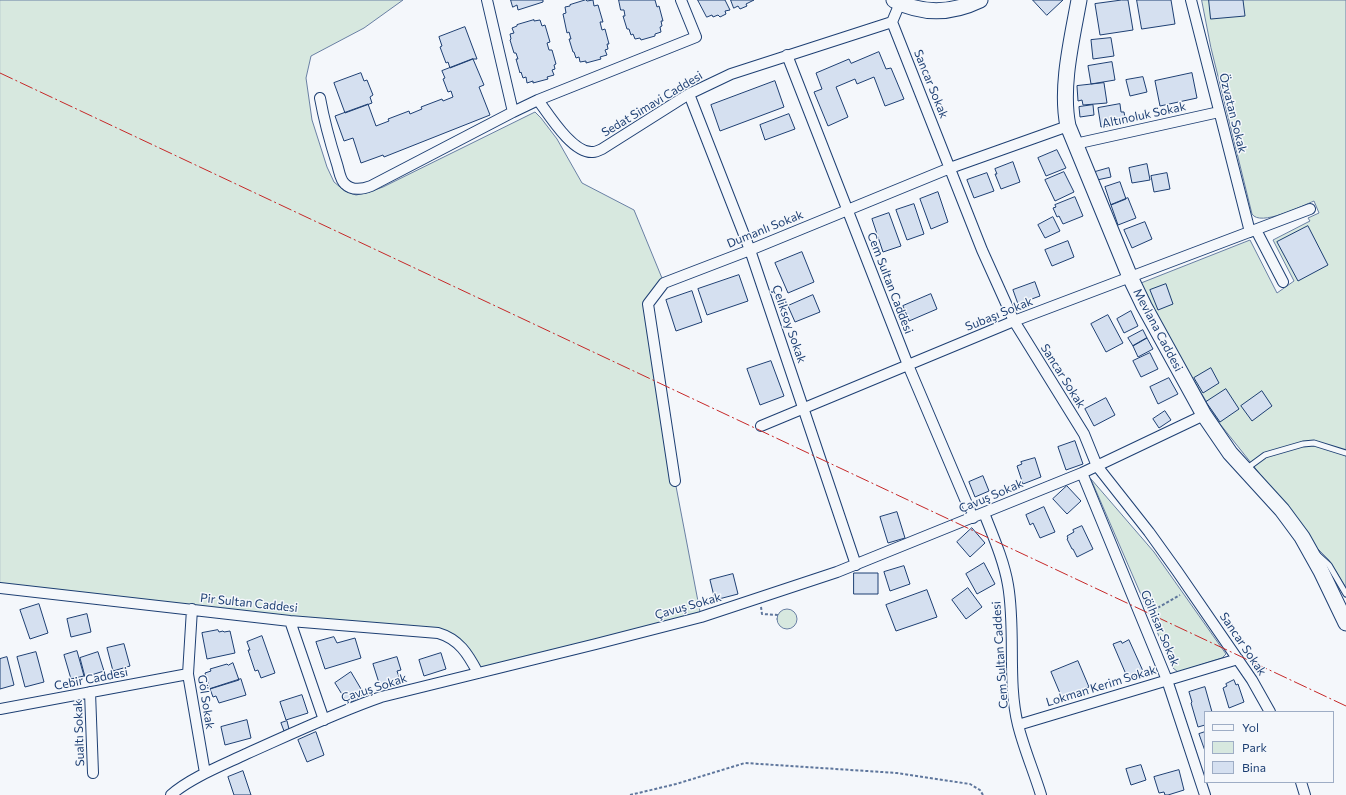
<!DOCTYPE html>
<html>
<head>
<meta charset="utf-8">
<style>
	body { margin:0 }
	#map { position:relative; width:1346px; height:795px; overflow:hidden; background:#f4f7fb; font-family:Commissioner,sans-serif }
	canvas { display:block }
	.legend { position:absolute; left:1204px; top:711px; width:130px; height:72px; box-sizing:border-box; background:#f4f7fb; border:1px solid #9eadc5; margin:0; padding:5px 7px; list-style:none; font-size:12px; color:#1d3f73 }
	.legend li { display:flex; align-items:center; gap:8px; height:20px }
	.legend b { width:20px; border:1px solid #9eadc5 }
</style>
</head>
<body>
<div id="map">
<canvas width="1346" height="795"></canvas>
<ul class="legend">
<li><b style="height:5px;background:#f4f7fb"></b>Yol</li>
<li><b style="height:11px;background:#d7e8df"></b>Park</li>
<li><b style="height:11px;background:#d5e0f0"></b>Bina</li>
</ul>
</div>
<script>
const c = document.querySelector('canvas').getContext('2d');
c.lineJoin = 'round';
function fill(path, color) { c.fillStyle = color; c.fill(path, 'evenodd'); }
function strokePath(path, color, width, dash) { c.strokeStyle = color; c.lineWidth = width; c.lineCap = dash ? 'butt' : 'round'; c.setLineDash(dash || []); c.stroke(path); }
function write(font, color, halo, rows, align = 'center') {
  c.font = font + ' Commissioner,sans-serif'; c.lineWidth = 3; c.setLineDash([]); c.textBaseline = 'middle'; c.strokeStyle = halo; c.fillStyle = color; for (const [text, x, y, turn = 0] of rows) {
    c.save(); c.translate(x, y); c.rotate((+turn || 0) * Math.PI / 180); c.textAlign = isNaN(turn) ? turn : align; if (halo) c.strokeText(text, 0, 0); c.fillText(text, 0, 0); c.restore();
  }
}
const green = new Path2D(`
	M0 0H403L364 28 311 56 306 78 312 120 327 167 334 182 345 191 356 195 366 193 383 187 535 112 541 118 557 139 582 183 634 210 664 283 648 304 675 481 701 617 478 673 454 639 0 588Z
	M1202 0H1346V588L1329 560 1313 544 1303 528 1220 424 1174 348 1141 283 1250 240 1277 293 1294 281 1273 240 1310 221 1308 218 1319 213 1314 201C1302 206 1260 227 1252 214L1211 48Z
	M1091 479 1154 552 1226 654 1222 658 1178 672 1173 668Z
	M777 619a10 10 0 1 1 20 0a10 10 0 1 1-20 0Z`);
fill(green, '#d7e8df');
strokePath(green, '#687fa3', 1);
const building = new Path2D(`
	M511 0H543V2L518 10 517 5 513 7Z
	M586 0 587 1 593 0 594 6 598 5 603 22H600L602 30 605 29 609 44H607L608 49 605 50 607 55 600 57 601 59 586 63V61L580 62 579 57 576 58 574 52H573L569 39H571L569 32 567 33 563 14 566 13 565 7 570 6V5Z
	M619 0H655L657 7 659 6 663 21H661L662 26 660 27 661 32 655 34V36L641 40 640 38 635 39 633 34 631 35 629 29H627L623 16H625L624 10H621Z
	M698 0H725L730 10 725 11 726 14 720 17 718 15 713 17 712 15 707 17Z
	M731 0H754L746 4 747 6 740 9 738 6 734 8Z
	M1033 0H1063L1047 15Z
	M1122 0H1128L1133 30 1100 35 1095 4Z
	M1137 0H1171L1175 24 1142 29Z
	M1209 0H1243L1245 16 1211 19Z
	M534 20V21L540 20 542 26 545 25 550 42 547 43 549 50H552L556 64 554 65 555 69 552 70 554 75 547 77 548 79 533 83V81L527 83 526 77 523 78 521 72 520 73 516 59H518L516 53H514L510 40 511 39 510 34 514 33 512 28 517 26V25Z
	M465 27 477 59H473L450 68 448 62 446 63 440 47 442 46 439 37Z
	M1111 38 1114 56 1093 59 1091 40Z
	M879 52 886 69 891 68 904 99 885 106 874 77 857 84 855 79 836 87 848 117 828 126 814 92 822 89 816 73 849 59 851 63Z
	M473 59 484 85 479 87 490 115 384 157 383 155 361 163 353 138 344 141 335 116 368 104 376 126 389 121 388 119 409 111 410 114 422 109 421 107 442 99 443 101 453 97 451 91 448 92 443 79 445 78 442 71Z
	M1112 62 1115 80 1091 84 1088 66Z
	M361 73 364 81 367 80 373 95 370 97 372 103 345 113 334 83Z
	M1192 73 1197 98 1160 106 1155 81Z
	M1143 77 1147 92 1130 96 1126 80Z
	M775 81 784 107 720 131 711 105Z
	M1104 83 1107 103 1083 105 1082 100 1078 101 1077 86Z
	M1120 104 1121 112H1124L1126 123 1101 127 1098 108Z
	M1093 105 1094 115 1080 117 1079 107Z
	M789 114 795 129 765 140 760 125Z
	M1057 150 1066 168 1046 176 1038 158Z
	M1013 162 1020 182 1001 189 995 174H997L995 169Z
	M1147 164 1150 180 1132 183 1129 168Z
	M1109 168 1111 177 1097 180 1095 172Z
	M1064 172 1074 192 1055 201 1045 180Z
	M987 173 994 191 974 198 967 180Z
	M1167 173 1170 189 1154 192 1151 176Z
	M1120 182 1126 199 1111 205 1105 187Z
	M938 192 948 222 931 229 920 199Z
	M1075 197 1083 216 1063 224 1059 216 1057 217 1053 208 1056 207 1055 205Z
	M1128 198 1136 218 1118 225 1111 205Z
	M914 204 924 234 907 240 896 210Z
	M889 213 901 246 883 252 872 219Z
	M1053 217 1060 231 1045 238 1038 225Z
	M1145 222 1152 239 1132 248 1124 230Z
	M1308 226 1328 265 1298 281 1277 242Z
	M1068 241 1074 257 1052 266 1045 250Z
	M802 252 814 282 788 293 775 263Z
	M739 275 748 301 707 315 698 289Z
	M1035 282 1040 296 1018 304 1013 290Z
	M1166 284 1173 304 1158 310 1150 290Z
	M692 291 702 322 676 331 666 300Z
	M931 294 937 309 909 321 903 306Z
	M813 295 820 312 795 322 788 306Z
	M1131 311 1138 326 1124 333 1117 319Z
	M1108 315 1123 343 1106 352 1091 324Z
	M1143 330 1147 338 1133 346 1128 338Z
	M1147 338 1153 349 1138 357 1133 346Z
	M1150 353 1158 369 1141 377 1133 361Z
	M771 361 784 396 760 405 747 369Z
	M1211 368 1219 383 1203 393 1194 378Z
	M1169 378 1178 394 1158 404 1150 387Z
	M1226 389 1239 409 1220 422 1206 402Z
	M1262 391 1272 406 1252 421 1241 406Z
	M1106 398 1115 415 1094 426 1085 409Z
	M1165 411 1171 420 1159 428 1153 419Z
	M1075 441 1083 464 1066 470 1058 447Z
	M1035 458 1041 477 1023 484 1017 466 1022 464 1021 462Z
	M983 476 989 491 975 497 969 482Z
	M1067 486 1081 501 1067 514 1053 499Z
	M1044 507 1055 532 1040 538 1033 523 1030 525 1026 515Z
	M897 512 905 538 888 543 880 517Z
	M1082 526 1093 549 1077 557 1073 549H1072L1067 539 1068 538 1067 536 1074 532 1073 530Z
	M972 528 985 543 970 557 957 542Z
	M984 563 995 584 977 594 966 574Z
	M904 566 910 584 890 591 884 572Z
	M854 573H878V594H854Z
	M733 574 738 594 715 600 710 580Z
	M968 588 982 607 966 619 952 600Z
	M927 590 937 617 896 631 886 605Z
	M39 604 48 633 30 639 20 610Z
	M87 614 91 632 71 637 67 619Z
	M218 630 219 632 223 631 224 632 230 631 235 653 207 659 202 633Z
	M262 636 275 673 261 678 258 670 255 671 248 650H250L247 642Z
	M334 637 337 643 355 638 361 658 325 669 316 642Z
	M1129 640 1143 671 1136 674V676L1128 679 1113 644 1121 641 1122 643Z
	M124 644 130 666 113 671 107 648Z
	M77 651 84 676 71 679 64 655Z
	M36 652 44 682 25 687 17 657Z
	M98 652 104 671 85 677 80 658Z
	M441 653 446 669 424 676 419 660Z
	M7 657 14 685 0 689V659Z
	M397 657 401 670 397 671 400 680 380 686 373 664Z
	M1078 661 1089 687 1062 698 1051 672Z
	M233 663 239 680 210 689 205 673 211 671 210 669 227 664 228 665Z
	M351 672 364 694 348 704 335 683Z
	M241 679 246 695 219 703 216 696 213 697 210 689Z
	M1234 680 1236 685 1238 684 1244 702 1229 708 1223 688 1227 686 1226 684Z
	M1205 687 1212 712H1205V725L1198 727 1191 703 1192 702 1189 692Z
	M302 695 308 713 286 720 280 702Z
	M247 720 251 738 225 745 221 727Z
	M287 721 289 729 284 731 281 723Z
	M316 732 324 755 307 762 298 740Z
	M1205 732V751L1199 734Z
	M1141 765 1146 780 1131 785 1126 769Z
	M1179 770 1184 790 1168 795H1165L1164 792 1159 793 1154 777Z
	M243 771 251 795H234L228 777Z`);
fill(building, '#d5e0f0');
strokePath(building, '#1d3f73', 1);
const lane = new Path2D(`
	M1246 469 1265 455 1303 444 1314 443 1346 453
	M1318 555 1329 565 1346 594`);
const street = new Path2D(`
	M487 0 513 112 538 100 696 37 681 0
	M1191 0 1250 232
	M892 22 982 250 1014 321 1084 434 1097 466 1149 532 1177 571 1252 680 1270 712
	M787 55 908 365 973 518
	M689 94 750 250 856 565
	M320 98C324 120 330 142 337 164 339 170 340 180 345 184 352 191 363 189 371 186L513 112
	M538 100C549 115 573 154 593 152 596 152 600 150 602 149L689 94 731 74 892 22 900 3
	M1075 144 1219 112
	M1256 230 1283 282
	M761 426 1014 321 1310 209
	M1082 473 1167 680 1205 795
	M675 481 648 304 664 283 750 250 950 168 1068 126
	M984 513C993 536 1004 561 1008 585 1016 631 1007 681 1018 725 1024 749 1034 772 1041 795
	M0 588 290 621 438 633C459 639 468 654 478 673
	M192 609 188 674 205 773
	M290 621 324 720
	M90 692 93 773
	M0 709 188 674
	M1018 725 1238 659
	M1301 782 1305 795
	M171 795C190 778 223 765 246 754 291 734 335 713 381 697L596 644 701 617 837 572 1082 473 1204 415`);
const secondary = new Path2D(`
	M894 0C923 15 951 14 980 0
	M1079 0C1072 39 1060 87 1068 126L1130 277 1144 306 1204 415 1230 453 1282 510 1302 537 1321 571 1346 623`);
strokePath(lane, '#1d3f73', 7);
strokePath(street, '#1d3f73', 12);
strokePath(secondary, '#1d3f73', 17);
strokePath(new Path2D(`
	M761 607 762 614 778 615
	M1149 613 1180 595
	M630 795 676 784 745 763 897 773 970 784 980 790 983 795`), '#5e769c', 2, [3, 2]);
strokePath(lane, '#f4f7fb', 5);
strokePath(street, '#f4f7fb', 10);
strokePath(secondary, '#f4f7fb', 15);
strokePath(new Path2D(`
	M0 73 1346 706`), '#c62828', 1, [14, 3, 2, 3]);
write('12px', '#1d3f73', '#f4f7fb', [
	["Sancar Sokak",931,84,68],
	["Sedat Simavi Caddesi",652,104,-31],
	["Özvatan Sokak",1233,113,76],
	["Altınoluk Sokak",1144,115,-12],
	["Dumanlı Sokak",765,229,-22],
	["Cem Sultan Caddesi",890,283,69],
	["Subaşı Sokak",999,314,-22],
	["Çeliksoy Sokak",789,324,71],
	["Mevlana Caddesi",1158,330,62],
	["Sancar Sokak",1063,376,58],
	["Çavuş Sokak",991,496,-23],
	["Pir Sultan Caddesi",249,603,6],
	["Çavuş Sokak",688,606,-16],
	["Gölhisar Sokak",1160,628,67],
	["Sancar Sokak",1243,644,56],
	["Cem Sultan Caddesi",1000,655,-94],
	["Cebir Caddesi",91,679,-11],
	["Lokman Kerim Sokak",1101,686,-17],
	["Çavuş Sokak",374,688,-18],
	["Göl Sokak",206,702,81],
	["Sualtı Sokak",79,733,-92]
]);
</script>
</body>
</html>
